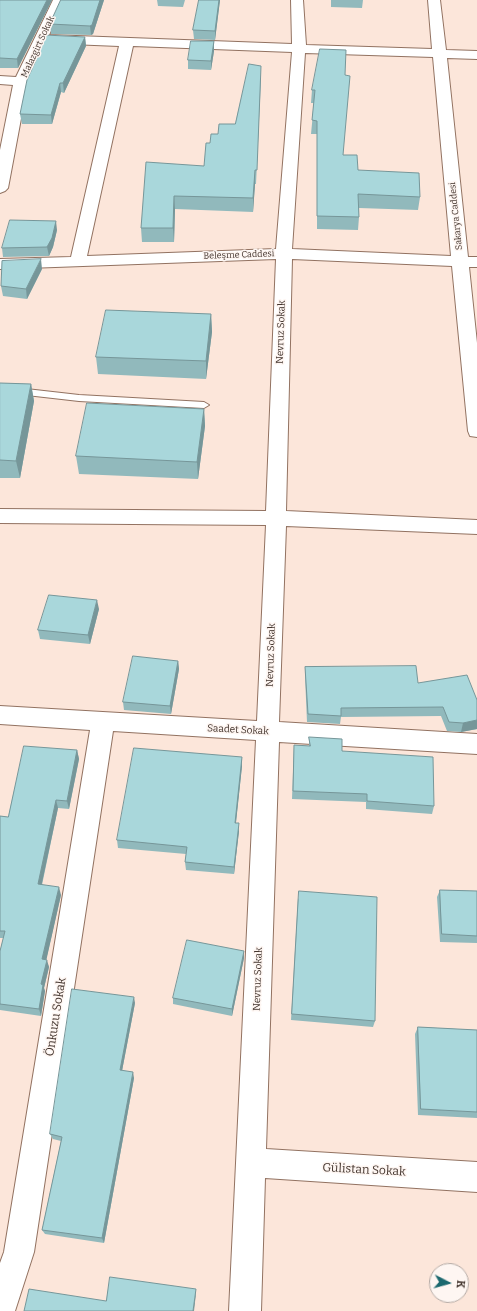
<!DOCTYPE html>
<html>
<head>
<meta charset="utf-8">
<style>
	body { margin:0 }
	#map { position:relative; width:477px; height:1311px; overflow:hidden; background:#fce6da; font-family:Bitter,serif }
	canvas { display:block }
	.north { position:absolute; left:429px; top:1263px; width:40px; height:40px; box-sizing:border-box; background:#fef6f2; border:1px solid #b3a9a4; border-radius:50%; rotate:96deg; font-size:11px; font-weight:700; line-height:16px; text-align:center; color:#43352e }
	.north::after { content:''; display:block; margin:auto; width:14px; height:18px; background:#1b686e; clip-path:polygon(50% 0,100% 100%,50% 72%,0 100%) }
</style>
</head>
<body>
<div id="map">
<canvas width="477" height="1311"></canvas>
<div class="north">K</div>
</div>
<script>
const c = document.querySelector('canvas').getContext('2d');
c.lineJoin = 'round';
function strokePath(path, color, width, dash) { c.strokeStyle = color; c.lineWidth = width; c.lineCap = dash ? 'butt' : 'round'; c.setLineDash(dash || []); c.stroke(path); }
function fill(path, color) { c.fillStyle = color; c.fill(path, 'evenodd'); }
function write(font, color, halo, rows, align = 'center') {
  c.font = font + ' Bitter,serif'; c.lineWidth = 3; c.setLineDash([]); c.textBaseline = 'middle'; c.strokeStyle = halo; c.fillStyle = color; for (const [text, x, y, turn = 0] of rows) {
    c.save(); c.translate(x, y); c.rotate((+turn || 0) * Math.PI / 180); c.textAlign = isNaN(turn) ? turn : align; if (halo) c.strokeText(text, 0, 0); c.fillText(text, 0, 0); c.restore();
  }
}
const service = new Path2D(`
	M0 386 79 395 204 402 209 405 204 408 79 401 0 392Z`);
const minor = new Path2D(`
	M53 0H65L49 35 292 44 291 0H303L306 45 432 49 428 0H440L446 50 477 51V59L447 58 468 257H477V267H469L477 343V437L470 436 468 431 452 266 292 259 286 511 477 520V534L286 526 279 722 477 734V754L279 742 266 1149 477 1162V1192L265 1178 261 1311H229L256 740 113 731 34 1252 15 1311H0V1263L4 1252 90 730 0 724V706L257 721 266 525 0 523V509L266 511 276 259 0 269V259L71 257 119 46 45 43 28 81 8 188 5 191 0 193V150L13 85 0 84V76L16 77ZM133 46 292 52 276 249 87 256ZM305 53 433 57 451 256 292 249Z`);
strokePath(service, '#927261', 2);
strokePath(minor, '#927261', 2);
fill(service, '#fff');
fill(minor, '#fff');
fill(new Path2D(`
	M0 0H52L18 68H0Z
	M61 0H104L93 34 91 35 51 34 50 24Z
	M157 0H185L183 7 158 6Z
	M199 0H220L215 40 194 39 193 30Z
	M331 0H363L362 8 331 7Z
	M85 37 86 46 64 93 61 92 52 124H22L20 114 34 64V60Z
	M214 41V51L211 70 188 69V60Z
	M345 75 343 155 358 170 420 197 418 210 359 208V217L358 230 317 229V134H311L314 103H311L312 90Z
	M261 79 256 184H255L253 212 175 209 174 242H142L141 228 204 166 218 134 235 124Z
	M57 230 53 247 49 256 3 257 2 248Z
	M42 269 27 299 3 296 1 286Z
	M211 314 212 332 206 379 98 374 96 357Z
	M0 383 31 384 34 401 20 478H0Z
	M204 409 205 426 198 479 79 474 76 456Z
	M99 609 90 644 40 639 38 630Z
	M178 661 179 669 171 714 124 710 123 702Z
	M305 667 418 683 477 700V729L461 732 447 731 441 716 341 717 340 724 307 722 305 676Z
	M309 737 342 751 434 806 432 814 366 809V802L292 799 294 745 309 746Z
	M77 750 79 759 69 809 58 808 42 885 61 895 46 960 49 967 44 988 45 991 41 1016 0 1010V951L4 938H0V816L8 817Z
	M242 757V766L236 823 239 831 234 874 186 870 185 862 186 854 118 848 117 840Z
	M440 890 477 891V943L440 942 437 897Z
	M298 898 375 1021 373 1027 291 1020Z
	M244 951V958L232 1016 173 1004V998Z
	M135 1003 122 1071 134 1078 104 1243 45 1234 42 1230 61 1141 53 1139 50 1134Z
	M418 1027 477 1030V1118L418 1115 415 1034Z`), '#91b9bc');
fill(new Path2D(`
	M47 0H52L18 68 17 59Z
	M100 0H104L93 34 91 35 90 26Z
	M219 0H220L215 40V31Z
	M85 37 86 46 64 93 63 83Z
	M214 41V51L211 70V61Z
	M60 83 61 92 52 124 51 115Z
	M255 170V184L253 212V198Z
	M174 196 175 209 174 242 173 228Z
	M56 221 57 230 53 247 49 256 47 247Z
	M41 259 42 269 27 299 26 289Z
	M211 314 212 332 206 379V361Z
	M31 384 34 401 20 478 16 461Z
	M204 409 205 426 198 479 197 462Z
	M97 600 99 609 90 644 88 635Z
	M178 661 179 669 171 714 170 706Z
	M477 720V729L461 732 463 723Z
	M77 750 79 759 69 809 67 801Z
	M242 757V766L235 831V823Z
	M56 800 58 808 40 892 38 884Z
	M239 823V831L234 874V867Z
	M59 887 61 895 45 966 42 959Z
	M244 951V958L232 1016V1009Z
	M47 960 49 967 44 988 45 991 41 1016 39 1009 41 984Z
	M134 997 135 1003 121 1076 120 1070Z
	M133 1072 134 1078 104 1243 102 1238Z
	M196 1289V1293L194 1311H193Z`), '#769699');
const building = new Path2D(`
	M0 0H47L17 59 0 58Z
	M61 0H100L92 25 90 26 50 24Z
	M199 0H219L215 31 193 30Z
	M45 35 85 37 63 83H60L51 115 20 114 27 80 36 60H34Z
	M191 41H214L211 61 188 60Z
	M320 49 346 50 345 75 350 76 343 155H357L358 170 419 173 420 197 358 194 359 217 317 216V121L312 120 315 90H312Z
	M249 64 261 66 257 170H255L253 198 174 196 173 228H141L146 162 204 166 206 143H210L211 134H218L219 124H235Z
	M10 220 56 221 52 238 47 247 2 248Z
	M41 259 26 289 1 286 2 261Z
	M106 310 211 314 206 361 96 357Z
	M0 383 31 384 16 461 0 460Z
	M87 403 204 409 197 462 76 456Z
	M49 595 97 600 88 635 38 630Z
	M133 656 178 661 170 706 123 702Z
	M416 666 418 683 467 675 477 700V720L463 723 449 722 443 707 341 708V716L308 714 305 667Z
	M309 737 342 739V751L433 757 434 806 367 801V794L293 791 294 745 310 746Z
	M24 746 77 750 67 801 56 800 38 884 59 887 42 959 47 960 41 984 43 985 39 1009 0 1004V951L5 931H0V816L8 817Z
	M134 748 242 757 235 823H239L234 867 185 862 187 847 117 840Z
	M440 890 477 891V936L442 934Z
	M299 891 377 897 375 1021 292 1014Z
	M187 940 244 951 232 1009 173 998Z
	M72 989 134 997 120 1070 133 1072 102 1238 42 1230 62 1137 50 1134Z
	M418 1027 477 1030V1112L421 1109Z
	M110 1277 196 1289 193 1311H24L29 1289 106 1301Z`);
fill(building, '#a9d7db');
strokePath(building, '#769699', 1);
write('9px', '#43352e', '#fef6f2', [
	["Malazgirt Sokak",38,47,-65],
	["Sakarya Caddesi",456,216,-96],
	["Beleşme Caddesi",239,255,-2]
]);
write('10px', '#43352e', '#fef6f2', [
	["Nevruz Sokak",281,332,-88],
	["Nevruz Sokak",271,655,-88],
	["Saadet Sokak",238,730,3],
	["Nevruz Sokak",258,979,-88]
]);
write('12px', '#43352e', '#fef6f2', [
	["Önkuzu Sokak",56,1017,-81],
	["Gülistan Sokak",364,1170,3]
]);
</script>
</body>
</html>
